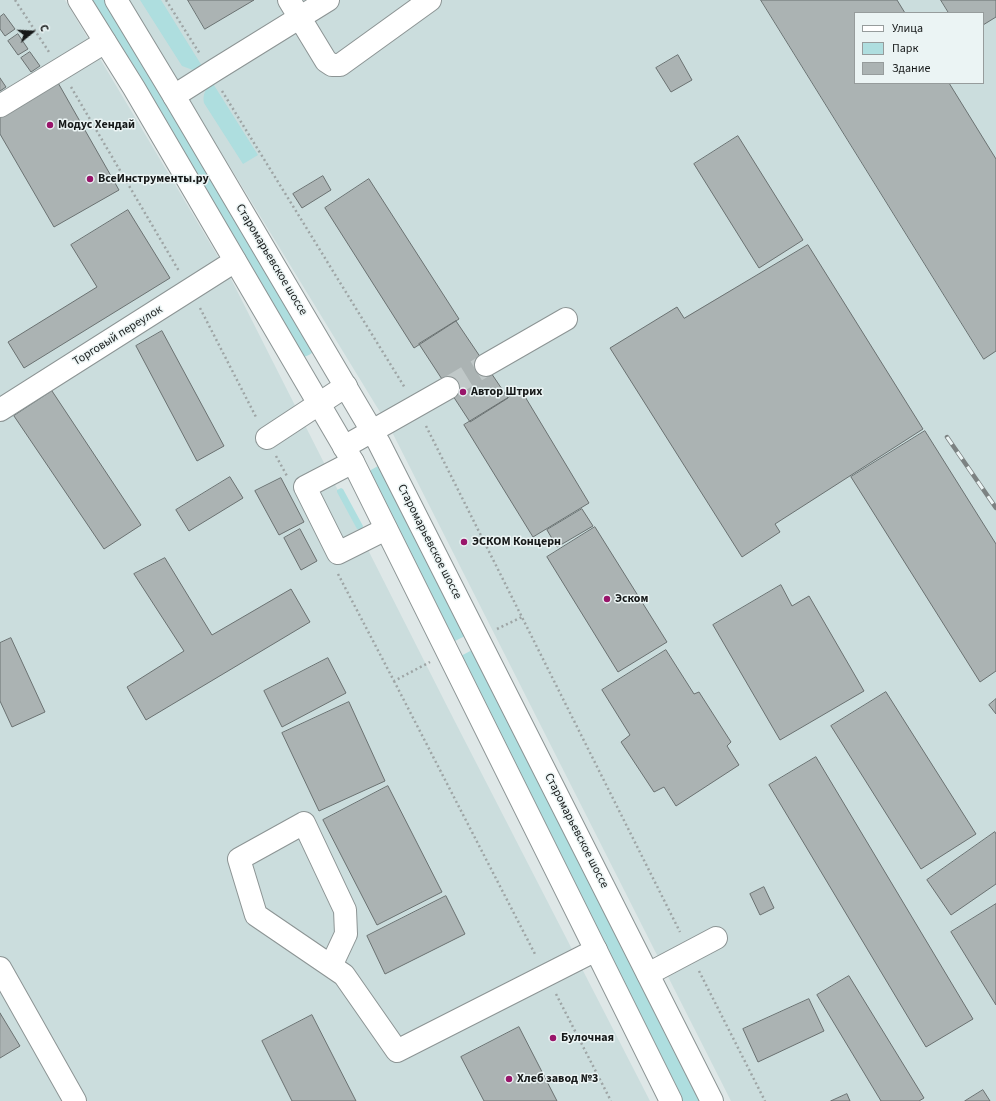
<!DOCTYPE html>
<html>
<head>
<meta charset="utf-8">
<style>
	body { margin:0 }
	#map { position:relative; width:996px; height:1101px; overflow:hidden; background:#dee7e7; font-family:"Source Sans 3",sans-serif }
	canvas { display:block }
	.legend { position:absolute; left:854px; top:12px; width:130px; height:72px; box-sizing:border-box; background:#ebf4f4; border:1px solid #969c9c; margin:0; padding:5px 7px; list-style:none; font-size:12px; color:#161919 }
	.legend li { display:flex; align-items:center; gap:8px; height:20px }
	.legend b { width:20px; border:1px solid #969c9c }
	.north { position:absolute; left:12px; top:12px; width:40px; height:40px; -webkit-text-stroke:3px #ebf4f4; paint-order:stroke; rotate:72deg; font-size:11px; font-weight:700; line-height:16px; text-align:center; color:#161919 }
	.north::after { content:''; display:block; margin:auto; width:14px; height:18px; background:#161919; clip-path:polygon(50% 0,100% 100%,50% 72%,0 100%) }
</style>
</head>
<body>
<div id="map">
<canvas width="996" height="1101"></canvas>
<ul class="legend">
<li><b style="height:5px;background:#fff"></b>Улица</li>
<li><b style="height:11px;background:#aededf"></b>Парк</li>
<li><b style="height:11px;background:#abb3b3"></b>Здание</li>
</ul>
<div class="north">С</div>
</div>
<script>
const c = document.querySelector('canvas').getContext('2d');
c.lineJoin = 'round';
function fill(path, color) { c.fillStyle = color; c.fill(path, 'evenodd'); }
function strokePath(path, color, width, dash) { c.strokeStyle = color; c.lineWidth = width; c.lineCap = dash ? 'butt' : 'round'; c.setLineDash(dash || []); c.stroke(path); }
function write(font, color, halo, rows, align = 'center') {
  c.font = font + ' "Source Sans 3",sans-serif'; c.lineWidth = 3; c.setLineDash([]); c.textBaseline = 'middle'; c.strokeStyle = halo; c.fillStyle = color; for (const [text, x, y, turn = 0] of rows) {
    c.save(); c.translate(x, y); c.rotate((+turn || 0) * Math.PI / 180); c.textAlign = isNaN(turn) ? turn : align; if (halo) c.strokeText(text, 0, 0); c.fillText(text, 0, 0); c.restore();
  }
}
fill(new Path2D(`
	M0 0H65L229 275 449 710 650 1101H0Z
	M128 0H996V1101H731L391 430ZM855 13H983V83H855Z`), '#cbdddd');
fill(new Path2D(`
	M89 0H105L190 138 315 349C312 354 308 356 303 357Z
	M140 0H161L202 66 193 70 182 66Z
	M212 82 258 155 243 164 204 103C202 95 206 88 212 82Z
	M378 466 383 467 467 635 453 642 369 474 371 470Z
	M341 488 343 489 363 526 362 529 360 530 357 529 337 492V490Z
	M474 649 701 1101H682L459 657Z`), '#aededf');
const building = new Path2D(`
	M188 0H254L205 29Z
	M761 0H897L905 13H855V83H949L996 159V351L984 359Z
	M941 0H996V17L983 25V13H949Z
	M4 14 15 29 5 36 0 29V17Z
	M18 34 28 49 18 55 8 41Z
	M30 52 40 66 31 72 21 58Z
	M678 55 692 80 671 92 656 68Z
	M0 78 6 87 0 91Z
	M57 81 119 190 54 227 0 134V114Z
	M738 136 803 240 759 268 694 164Z
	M323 176 331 190 302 208 293 194Z
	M369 179 459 319 414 348 325 208Z
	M128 210 170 278 24 368 8 342 97 287 71 245Z
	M808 245 923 429 775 524 780 532 742 557 610 348 677 307 684 318Z
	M456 321 508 398 470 422 419 344Z
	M162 331 224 446 197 461 136 346Z
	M521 390 589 503 533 537 464 425Z
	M52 391 141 525 104 549 14 416Z
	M925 431 996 544V671L980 682 851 477Z
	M230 477 243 498 189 531 176 510Z
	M281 478 304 522 279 535 255 491Z
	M582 509 593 526 557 547 547 530Z
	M595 527 667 642 618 672 547 557Z
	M300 529 317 561 301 570 284 538Z
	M165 558 212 635 291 589 310 622 146 720 127 687 184 651 134 574Z
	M781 585 792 606 809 596 864 691 780 740 713 625Z
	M11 638 45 712 12 727 0 701V643Z
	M666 650 694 694 699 692 731 742 727 746 739 765 676 806 664 787 654 792 621 742 630 735 602 690Z
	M328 658 346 693 282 727 264 691Z
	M886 692 976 834 921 869 831 726Z
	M996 699V714L989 705Z
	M349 702 385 781 319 811 282 733Z
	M816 757 973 1019 926 1047 769 785Z
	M388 786 442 892 377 925 323 820Z
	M995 832 996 834V884L951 915 927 880Z
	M764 887 774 908 760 915 750 894Z
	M446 896 465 934 385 974 367 936Z
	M996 904V1005L951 932Z
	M849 976 924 1098 919 1101H881L817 995Z
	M809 999 824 1031 758 1062 743 1029Z
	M0 1013 20 1046 0 1058Z
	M312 1015 356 1101H292L262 1041Z
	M519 1027 557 1101H484L461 1057Z
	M983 1090 990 1101H965Z
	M847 1094 850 1101H831Z`);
fill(building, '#abb3b3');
strokePath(building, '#6b7272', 1);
strokePath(new Path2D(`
	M448 388 486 365`), '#c0c8c8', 22, [22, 11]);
const minor = new Path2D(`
	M289 0 326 61 332 65H340L430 0
	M174 96 215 70 328 0
	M0 106 105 42
	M486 365 566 319
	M0 410 235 261
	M267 438 346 386
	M344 447 448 388
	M353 462 305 487 338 553 386 529
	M331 966 346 934 345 910 304 823 239 859 256 915 344 975 397 1051 596 950
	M0 968 75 1101
	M648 974 716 938`);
const major = new Path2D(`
	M79 0 134 88 353 462 671 1101
	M116 0 174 96 379 443 712 1101`);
strokePath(minor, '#8c9494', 24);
strokePath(major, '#8c9494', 24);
strokePath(new Path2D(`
	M15 0 49 52
	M166 0 200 54
	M71 87 179 271
	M222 91 405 388
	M200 308 257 419
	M426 426 680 932
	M276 456 287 476
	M338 574 394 681 430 662
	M497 629 522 617
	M394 681 536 956
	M699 971 765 1101
	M556 994 611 1101`), '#9ea5a5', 2.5, [2, 3]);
strokePath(minor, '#fff', 22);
strokePath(major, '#fff', 22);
const rail = new Path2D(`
	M947 437 996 508`);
strokePath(rail, '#7c8282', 4.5);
strokePath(rail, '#ebf4f4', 3, [9]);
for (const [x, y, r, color] of [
	[50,125,4,"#99156a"],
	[90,179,4,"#99156a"],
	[463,392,4,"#99156a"],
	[464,542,4,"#99156a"],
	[607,599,4,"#99156a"],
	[553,1038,4,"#99156a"],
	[509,1079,4,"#99156a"]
]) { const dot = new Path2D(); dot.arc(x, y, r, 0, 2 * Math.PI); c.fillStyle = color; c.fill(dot); strokePath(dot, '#ebf4f4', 1.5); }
write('bold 12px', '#161919', '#ebf4f4', [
	["Модус Хендай",58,125],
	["ВсеИнструменты.ру",98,179],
	["Автор Штрих",471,392],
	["ЭСКОМ Концерн",472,542],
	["Эском",615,599],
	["Булочная",561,1038],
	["Хлеб завод №3",517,1079]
], 'left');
write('12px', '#161919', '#ebf4f4', [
	["Старомарьевское шоссе",271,260,59],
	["Торговый переулок",118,336,-32],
	["Старомарьевское шоссе",429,542,63],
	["Старомарьевское шоссе",576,831,63]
]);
</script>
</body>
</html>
